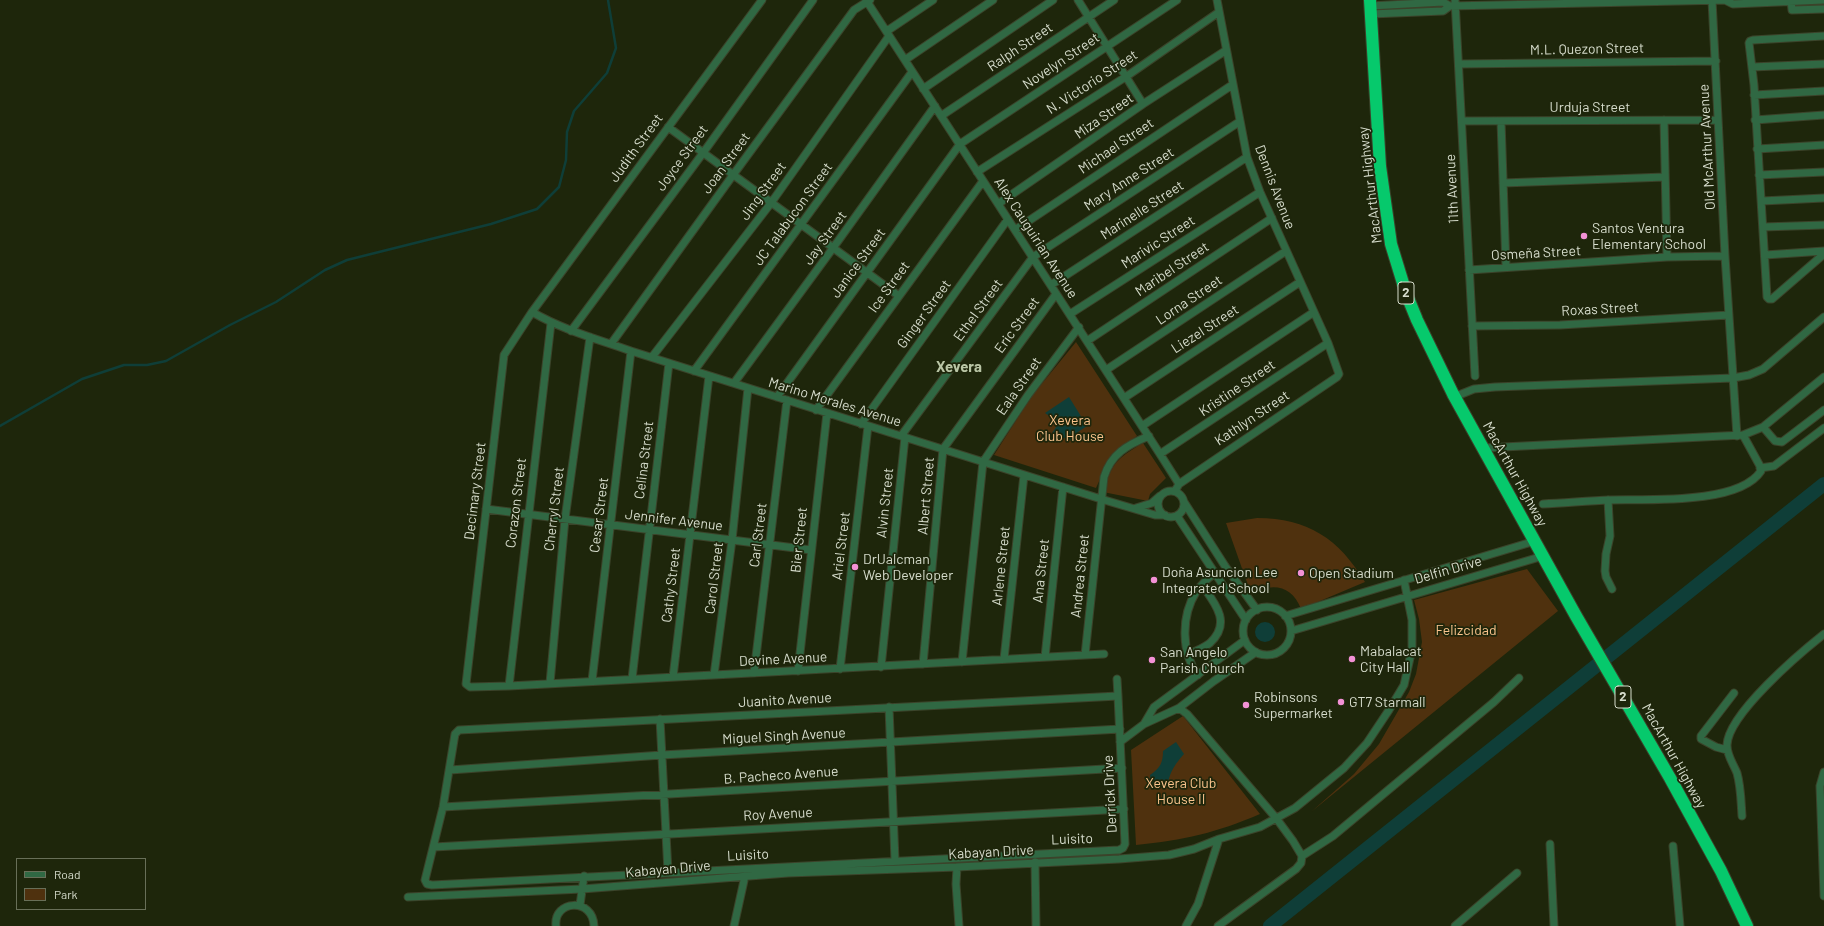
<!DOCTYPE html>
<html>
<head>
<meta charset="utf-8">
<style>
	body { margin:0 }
	#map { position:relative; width:1824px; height:926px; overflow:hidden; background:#1e260b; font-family:Barlow,sans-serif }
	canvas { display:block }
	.legend { position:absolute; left:16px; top:858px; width:130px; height:52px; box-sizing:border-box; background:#1e260b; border:1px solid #686f58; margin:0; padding:5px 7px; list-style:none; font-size:12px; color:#d6dccc }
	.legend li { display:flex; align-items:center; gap:8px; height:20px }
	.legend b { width:20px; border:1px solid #686f58 }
</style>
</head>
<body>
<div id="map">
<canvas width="1824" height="926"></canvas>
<ul class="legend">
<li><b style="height:5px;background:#306843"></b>Road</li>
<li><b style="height:11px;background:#4f310e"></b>Park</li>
</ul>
</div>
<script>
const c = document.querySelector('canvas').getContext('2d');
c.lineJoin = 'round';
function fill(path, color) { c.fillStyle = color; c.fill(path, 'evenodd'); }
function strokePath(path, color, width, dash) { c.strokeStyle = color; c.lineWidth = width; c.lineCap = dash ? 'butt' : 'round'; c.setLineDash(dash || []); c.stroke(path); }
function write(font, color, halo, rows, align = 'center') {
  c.font = font + ' Barlow,sans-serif'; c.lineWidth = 3.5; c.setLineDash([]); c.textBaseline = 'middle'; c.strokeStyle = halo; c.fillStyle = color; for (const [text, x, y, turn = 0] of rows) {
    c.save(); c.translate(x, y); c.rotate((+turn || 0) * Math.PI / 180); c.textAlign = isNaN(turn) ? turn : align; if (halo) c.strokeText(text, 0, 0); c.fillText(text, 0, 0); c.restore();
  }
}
fill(new Path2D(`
	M1076 342 1137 436 1111 455 1096 488 994 455 1031 397Z
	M1143 443 1166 478 1150 494 1148 501 1103 492C1113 462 1116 459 1143 443Z
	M1257 518C1308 518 1339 539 1365 582L1301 609C1292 585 1272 582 1251 594L1226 523Z
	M1527 569 1558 611 1311 812 1354 774 1379 744 1409 692 1416 674 1422 642 1419 619 1414 600Z
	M1183 716 1260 814C1216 833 1184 840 1136 845L1131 750Z`), '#4f310e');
fill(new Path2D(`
	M1069 397 1087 426 1078 432 1072 441 1052 433 1059 423 1045 413Z
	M1255 632a10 10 0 1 1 20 0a10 10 0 1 1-20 0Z
	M1176 742 1184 754C1176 763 1170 771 1168 783L1151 784 1150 775C1160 768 1163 763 1163 751Z`), '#0f3e38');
strokePath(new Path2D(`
	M0 426 82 379 124 365H147L166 361 230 325 276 302 325 270 347 260 491 224 537 209 559 187 566 160 567 132 574 111 607 73 616 48 608 0`), '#0f3e38', 2.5);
strokePath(new Path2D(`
	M1270 926 1824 484`), '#0f3e38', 14);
const street = new Path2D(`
	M762 0 532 312 504 355 466 684 470 687 509 686 1104 654
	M866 0 1160 454 1179 484 1175 491
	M1078 0 1143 104
	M1455 0 1475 376
	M1712 0 1725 256 1737 436
	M1725 0 1733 4 1823 0
	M1791 0 1792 10 1824 9
	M1370 6 1443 2 1450 6 1725 0
	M1371 14 1443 11 1450 6
	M887 31 933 0
	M1824 36 1753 40 1750 41 1749 43 1754 85 1767 297 1769 299H1772L1824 254
	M905 60 993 0
	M1459 64 1716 61
	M1752 67 1824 64
	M923 89 1053 0
	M1754 95 1824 91
	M941 116 1114 0
	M1664 120 1667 257
	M1755 120 1824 115
	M1462 121 1718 120
	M1501 121 1506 267
	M668 127 899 296
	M1757 149 1824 145
	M977 172 1127 76 1219 12
	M1759 175 1824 172
	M1503 183 1665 177
	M1762 201 1824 198
	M998 204 1143 104 1225 51
	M1763 227 1824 225
	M1015 230 1232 85
	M1765 255 1824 251
	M1469 270 1667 257 1725 256
	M1051 285 1247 157
	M532 312C563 330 597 339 631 351L1101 499 1155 515H1165
	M1070 314 1260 192
	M1472 326 1560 325 1729 315
	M571 331 703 153 813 0
	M1087 341 1272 218
	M611 344 733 175 854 10 870 0
	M652 357 771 203 889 36
	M1106 370 1286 251
	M694 371 912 72
	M734 383 833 248 935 106
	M777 397 960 144 1177 0
	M1454 397 1474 389 1495 387 1733 378 1749 375 1763 369 1824 317
	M1124 398 1300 282
	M816 410 983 181
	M861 424 1008 219
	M1142 426 1314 312
	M1763 427 1775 441 1782 442 1824 410
	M901 436 1033 257 1239 122
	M1483 448 1743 435 1763 427 1824 377
	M1160 454 1328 343
	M1760 468 1774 466 1824 428
	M1179 484 1337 377 1339 374 1328 343 1260 192 1247 157 1217 0
	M1158 504a13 13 0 1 1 26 0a13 13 0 1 1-26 0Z
	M1608 500 1610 536 1606 554 1605 571 1606 577 1612 589
	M1184 502 1225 566 1257 610
	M1543 504C1565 503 1587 501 1610 500 1646 499 1739 505 1761 471L1760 466 1743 435
	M1136 508 1152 503 1160 496
	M486 509 811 550
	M1177 516 1246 620
	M1243 631a24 24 0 1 1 48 0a24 24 0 1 1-48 0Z
	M1285 616 1535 541
	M1291 631 1543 556
	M1085 655 1104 477C1111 454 1127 445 1149 436
	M1188 655C1195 651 1204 648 1210 643 1232 623 1215 603 1202 585
	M1045 657 1063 487
	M1004 659 1024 475
	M962 662 983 462 1028 395 1079 327
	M923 664 943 449 1056 294
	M881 667 905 437
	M840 669 868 426
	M798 671 827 413
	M754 673 787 400
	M714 675 732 540 748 388
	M1198 675C1181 653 1181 616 1196 592 1201 585 1208 578 1215 573
	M673 677 709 376
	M632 679 669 363
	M1117 679 1118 696 1125 844 1123 848 1119 850 432 885 427 884 425 880 443 807 455 734 459 730 1118 696
	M592 681 631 351
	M550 683 565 519 590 337
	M509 686 551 323
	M889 707 895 861
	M1179 708 1187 714 1276 818 1293 841 1302 856 1301 863 1296 869 1218 926
	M660 719 668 872
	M1144 724 1154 707 1245 640
	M1120 742 1144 724 1179 708 1214 681 1256 652
	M1727 750 1716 747 1701 739V736L1734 693
	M450 770 662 755 1120 729
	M1824 772 1820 786 1824 896
	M443 807C669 796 895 780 1122 768
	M1742 816C1741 802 1741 787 1737 773 1733 763 1727 756 1727 745 1728 714 1800 653 1824 634
	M1550 844 1554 926
	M1673 846 1680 926
	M434 847 1124 809
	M1302 856 1333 836 1494 702 1519 678
	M1035 862 1036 926
	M957 867 956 884 959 926
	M408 897 582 889 788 873 957 867 1119 859 1169 855 1194 849 1219 839 1260 827 1295 808 1344 768 1367 743 1389 710 1404 685 1412 649V620L1404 580
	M580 905 584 876
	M556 926C553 900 593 897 594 926
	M734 926 745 876
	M1186 926 1198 904 1219 839
	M1455 926 1517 873`);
const highway = new Path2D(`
	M1370 0 1380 166 1391 244 1406 293 1417 320 1453 394 1576 616 1670 778 1721 871 1747 926`);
strokePath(street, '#3b432a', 9);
strokePath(highway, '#3b432a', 14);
strokePath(street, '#306843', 7);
strokePath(highway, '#06c96c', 12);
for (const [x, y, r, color] of [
	[1584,236,4,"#f391d6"],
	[855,567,4,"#f391d6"],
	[1301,573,4,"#f391d6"],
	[1154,580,4,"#f391d6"],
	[1352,659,4,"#f391d6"],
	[1152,660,4,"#f391d6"],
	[1341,702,4,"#f391d6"],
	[1246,705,4,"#f391d6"]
]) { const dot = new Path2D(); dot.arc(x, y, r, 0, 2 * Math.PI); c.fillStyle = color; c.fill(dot); strokePath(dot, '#1e260b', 1.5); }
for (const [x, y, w] of [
	[1406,293,16],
	[1623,697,16]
]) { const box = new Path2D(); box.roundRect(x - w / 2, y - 11, w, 22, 3); c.fillStyle = '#1e260b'; c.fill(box); strokePath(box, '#d6dccc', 1); }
write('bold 13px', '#d6dccc', null, [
	["2",1406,293],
	["2",1623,697]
]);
write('14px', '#d6dccc', '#1e260b', [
	["Ralph Street",1020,47,-34],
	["M.L. Quezon Street",1587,49,-1],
	["Novelyn Street",1061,61,-34],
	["N. Victorio Street",1092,82,-33],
	["Urduja Street",1590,107],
	["Miza Street",1104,116,-35],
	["Michael Street",1116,146,-34],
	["Old McArthur Avenue",1707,147,-93],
	["Judith Street",636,148,-54],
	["Joyce Street",682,158,-54],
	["Joan Street",726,163,-54],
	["Mary Anne Street",1129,179,-33],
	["MacArthur Highway",1370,185,-97],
	["Dennis Avenue",1275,187,69],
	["11th Avenue",1452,189,-93],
	["Jing Street",763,191,-54],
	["Marinelle Street",1142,210,-33],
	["JC Talabucon Street",793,214,-54],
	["Jay Street",825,238,-54],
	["Alex Cauguirian Avenue",1036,238,57],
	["Marivic Street",1158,242,-33],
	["Osmeña Street",1536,253,-3],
	["Janice Street",858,263,-54],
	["Maribel Street",1172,269,-34],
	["Ice Street",889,287,-54],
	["Lorna Street",1189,300,-34],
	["Roxas Street",1600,309,-3],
	["Ethel Street",978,310,-54],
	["Ginger Street",924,314,-54],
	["Eric Street",1017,325,-54],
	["Liezel Street",1205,329,-33],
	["Eala Street",1019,386,-55],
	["Kristine Street",1237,388,-34],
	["Marino Morales Avenue",835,402,17],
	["Kathlyn Street",1252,418,-34],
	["Celina Street",644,460,-83],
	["MacArthur Highway",1515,474,61],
	["Decimary Street",475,491,-83],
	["Albert Street",926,496,-85],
	["Corazon Street",516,503,-83],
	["Alvin Street",885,503,-84],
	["Cherryl Street",554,509,-83],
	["Cesar Street",599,515,-83],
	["Jennifer Avenue",674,520,7],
	["Carl Street",758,535,-83],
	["Bier Street",799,540,-84],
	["Ariel Street",841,546,-83],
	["Arlene Street",1001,566,-84],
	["Delfin Drive",1448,570,-16],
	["Ana Street",1041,571,-84],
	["Andrea Street",1080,576,-84],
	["Carol Street",714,578,-83],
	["Cathy Street",671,585,-83],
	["Devine Avenue",783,659,-3],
	["Juanito Avenue",785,700,-3],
	["Miguel Singh Avenue",784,736,-3],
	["MacArthur Highway",1674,756,61],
	["B. Pacheco Avenue",781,775,-4],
	["Derrick Drive",1110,794,-93],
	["Roy Avenue",778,814,-3],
	["Luisito",1072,839,-2],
	["Kabayan Drive",991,852,-3],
	["Luisito",748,855,-3],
	["Kabayan Drive",668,869,-5]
]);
write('14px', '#d6dccc', '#1e260b', [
	["Santos Ventura",1592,228],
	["Elementary School",1592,244],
	["DrUalcman",863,559],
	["Web Developer",863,575],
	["Doña Asuncion Lee",1162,572],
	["Integrated School",1162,588],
	["Open Stadium",1309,573],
	["Mabalacat",1360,651],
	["City Hall",1360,667],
	["San Angelo",1160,652],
	["Parish Church",1160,668],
	["Robinsons",1254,697],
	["Supermarket",1254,713],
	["GT7 Starmall",1349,702]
], 'left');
write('14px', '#fbc48d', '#1e260b', [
	["Xevera",1070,420],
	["Club House",1070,436],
	["Felizcidad",1466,630],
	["Xevera Club",1181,783],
	["House II",1181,799]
]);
write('bold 15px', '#b9c5a5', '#1e260b', [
	["Xevera",959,367]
]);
</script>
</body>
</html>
